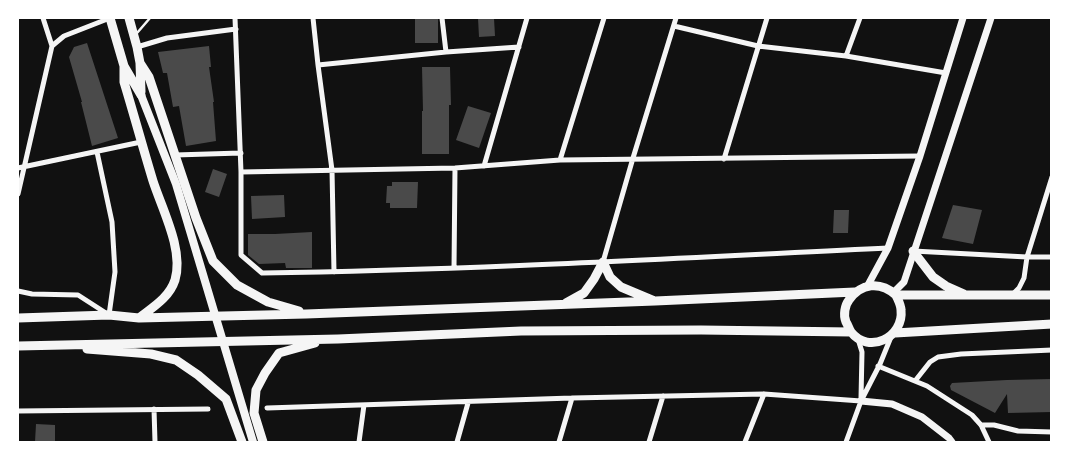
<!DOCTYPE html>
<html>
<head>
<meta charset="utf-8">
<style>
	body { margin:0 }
	#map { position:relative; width:1069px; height:460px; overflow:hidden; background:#111; font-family:"Varela Round",sans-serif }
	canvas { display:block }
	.frame { position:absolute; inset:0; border:19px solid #fff; pointer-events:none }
</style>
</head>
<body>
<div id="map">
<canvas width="1069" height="460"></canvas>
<div class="frame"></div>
</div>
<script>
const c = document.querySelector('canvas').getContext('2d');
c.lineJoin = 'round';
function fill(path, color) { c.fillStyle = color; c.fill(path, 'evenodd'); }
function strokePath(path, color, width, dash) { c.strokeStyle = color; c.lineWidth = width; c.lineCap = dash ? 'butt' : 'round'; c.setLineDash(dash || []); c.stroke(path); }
fill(new Path2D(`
	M415 18H438V43H415Z
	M478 18H494L495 36 479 37Z
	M87 43 118 138 92 146 81 102H82L69 57 74 47Z
	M209 46 211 67H209L214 102H213L216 141 186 146 179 106 173 107 167 73H163L158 52Z
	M422 67H450L451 105H449V154H422V111H423Z
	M468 106 491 113 479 148 456 140Z
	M213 169 227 174 219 197 205 192Z
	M392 182H418L417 208H390V203H386L387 186H392Z
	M284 195 285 217 252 219 251 196Z
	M953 205 982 210 973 244 942 238Z
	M834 210H849L848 233H833Z
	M312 232V268H286L285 263 259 264 248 255V234H275Z
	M1052 379V412L1008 413 1007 394 995 413 951 390 950 386 952 383 1007 380Z
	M36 424 55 425V442H35Z`), '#4a4a4a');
strokePath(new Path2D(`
	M137 33 150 18`), '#f5f5f5', 2.5);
strokePath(new Path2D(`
	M235 18 241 172V255L262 273C471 270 680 258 888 248
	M313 18 318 65 332 170 334 272
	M442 18 446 52
	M674 26 758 46 846 56 946 73
	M52 46 64 36 110 18
	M137 47 167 38 236 29
	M846 56 860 18
	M318 65 446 52 519 47
	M175 155 241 153
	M724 159 767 18
	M560 160 604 18
	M484 166 527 18
	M18 168 141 142
	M241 172 455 168 560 160 920 156
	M18 194 52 46 43 18
	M913 251 1027 257H1052
	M603 262 633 158 676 18
	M454 268 455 168
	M18 291 32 294 78 295 109 315 115 272 112 222 97 152
	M1012 295 1019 288 1024 278 1027 257 1052 177
	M858 339 862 352 861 398
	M878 366 927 386 972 415 981 425 989 442
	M915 381 930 362 938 357 961 354 1052 350
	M267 408 572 398 764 394 861 401
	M154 409 155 442
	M18 411 208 409
	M981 425H994L1018 431 1052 432
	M359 442 364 405
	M457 442 468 403
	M559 442 572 398
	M649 442 663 396
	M745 442 764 394
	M846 442 861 401 880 364 891 337`), '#f5f5f5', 5);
strokePath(new Path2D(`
	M868 285 888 248 920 156 963 18
	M893 293 904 282 991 18
	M861 401 892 404 922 417 949 438 952 442`), '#f5f5f5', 7);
strokePath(new Path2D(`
	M141 95 176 184 253 442`), '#f5f5f5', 8);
strokePath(new Path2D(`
	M110 18 124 66 141 95
	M129 18 137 47 140 63 141 92
	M140 63 149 77 196 218 213 261 237 285 268 302 299 311
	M124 66V82C134 115 143 148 153 181 162 209 184 250 175 280 169 298 153 307 139 318
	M913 251 933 277 946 286 964 294
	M603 262 610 277 621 287 652 300
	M896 295C898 300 901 305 901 310 904 337 869 355 851 332 849 329 848 325 846 322 843 315 845 305 849 300 861 283 880 281 896 295H1052
	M566 303 584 293 594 279 603 262
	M18 318 109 315 139 318 306 314 655 301 855 292
	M895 333 1052 324
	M18 346 338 339 521 331 701 330 851 332
	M87 349 151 354 176 360 198 375 226 399 242 442
	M263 442 254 413 256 390 265 373 279 353 315 343`), '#f5f5f5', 9);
</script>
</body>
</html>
